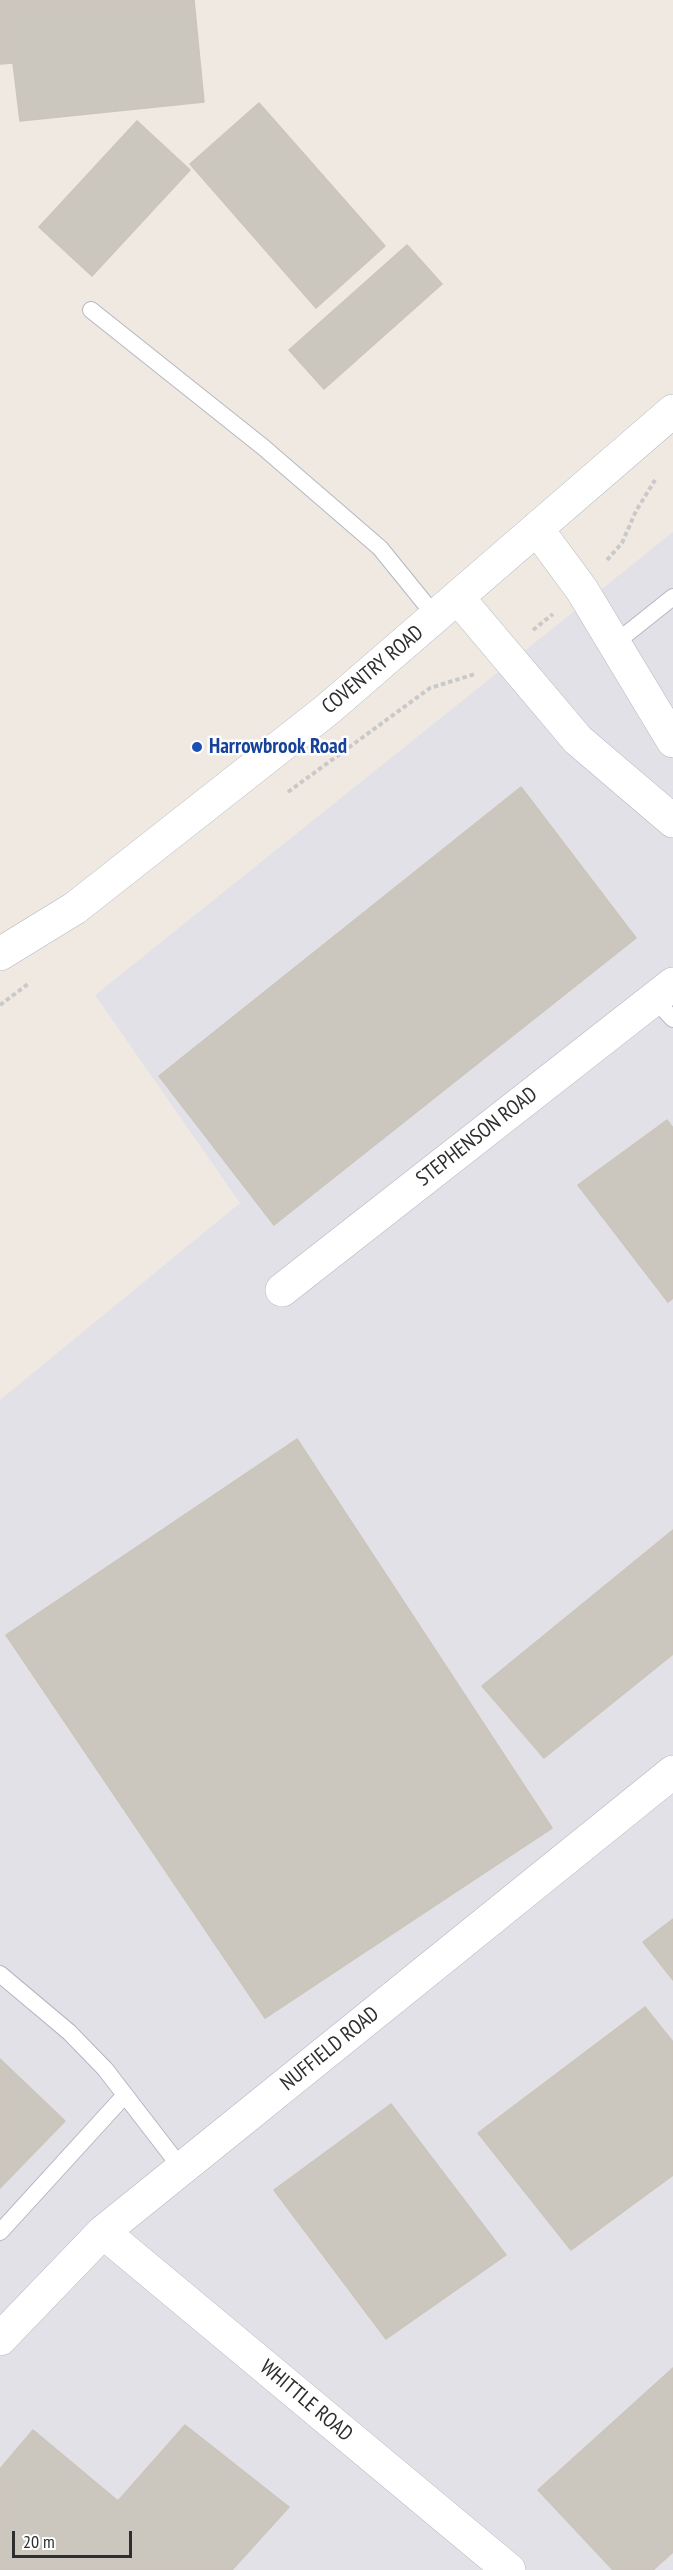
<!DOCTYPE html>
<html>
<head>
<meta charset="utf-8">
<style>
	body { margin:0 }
	#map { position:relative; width:673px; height:2570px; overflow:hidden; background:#efe9e1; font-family:"PT Sans Narrow",sans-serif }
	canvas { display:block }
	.scale { position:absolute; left:12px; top:2531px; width:120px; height:27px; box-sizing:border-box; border:3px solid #2e2e2e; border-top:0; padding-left:8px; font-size:18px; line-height:21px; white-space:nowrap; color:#2e2e2e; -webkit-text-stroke:4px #fff; paint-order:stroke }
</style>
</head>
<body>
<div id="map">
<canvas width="673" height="2570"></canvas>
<div class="scale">20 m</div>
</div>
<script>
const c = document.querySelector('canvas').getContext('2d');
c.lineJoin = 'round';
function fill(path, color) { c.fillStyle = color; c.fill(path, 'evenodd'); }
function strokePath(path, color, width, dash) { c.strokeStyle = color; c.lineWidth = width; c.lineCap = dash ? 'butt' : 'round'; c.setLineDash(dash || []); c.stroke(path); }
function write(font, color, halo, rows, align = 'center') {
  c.font = font + ' "PT Sans Narrow",sans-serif'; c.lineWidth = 5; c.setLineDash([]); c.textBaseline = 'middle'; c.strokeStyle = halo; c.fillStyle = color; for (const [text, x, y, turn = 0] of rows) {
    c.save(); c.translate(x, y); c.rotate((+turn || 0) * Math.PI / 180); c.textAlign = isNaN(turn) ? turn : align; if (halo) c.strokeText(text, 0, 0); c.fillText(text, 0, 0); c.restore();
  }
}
fill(new Path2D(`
	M673 532V2570H0V1400L240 1203 95 995Z`), '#e3e1e8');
const building = new Path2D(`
	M0 0H194L204 102 20 121 13 63 0 64Z
	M259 103 385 246 316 308 190 164Z
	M137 121 190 170 92 276 39 227Z
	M407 245 442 284 324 389 289 350Z
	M521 787 636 938 274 1225 159 1076Z
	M667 1120 673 1128V1298L668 1302 578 1185Z
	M297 1439 552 1828 265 2018 6 1635Z
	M673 1530V1654L544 1758 482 1686Z
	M673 1919V1980L643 1942Z
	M645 2007 673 2042V2175L571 2250 478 2133Z
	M0 2059 65 2121 0 2188Z
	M391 2104 506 2255 386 2339 274 2190Z
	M673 2368V2552L653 2570H613L538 2490Z
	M185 2425 289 2507 232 2570H0V2469L33 2430 118 2501Z`);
fill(building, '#cbc7bf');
strokePath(building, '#cbc5ba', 1.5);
const service = new Path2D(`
	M91 310 263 447 380 548 436 617
	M614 644 673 597
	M654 999 673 1019
	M0 1974 69 2032 105 2069 182 2169
	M0 2232 125 2095`);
const minor = new Path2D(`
	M537 529 582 590 673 741
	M458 598 578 740 673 821
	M282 1290 673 984
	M103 2232 509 2570
	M0 2339 103 2232 673 1772`);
const secondary = new Path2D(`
	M0 954 75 908 328 709 673 411`);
strokePath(service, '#b4b7c1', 18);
strokePath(minor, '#b4b7c1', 34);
strokePath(secondary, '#b4b7c1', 34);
strokePath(new Path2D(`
	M607 560 622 543 636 511 655 480
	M533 630 553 614
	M288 792 430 688 475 674
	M0 1005 28 984`), '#c9c9c9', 4, [4.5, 3]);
strokePath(service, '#fff', 16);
strokePath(minor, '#fff', 33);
strokePath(secondary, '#fff', 33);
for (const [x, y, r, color] of [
	[197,747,6,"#1a4fb4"]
]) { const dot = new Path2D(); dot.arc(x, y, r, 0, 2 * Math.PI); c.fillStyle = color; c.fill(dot); strokePath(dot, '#fff', 2); }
write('21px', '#2e2e2e', '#fff', [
	["COVENTRY ROAD",373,670,-40],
	["STEPHENSON ROAD",477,1137,-38],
	["NUFFIELD ROAD",330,2049,-39],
	["WHITTLE ROAD",306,2401,40]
]);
write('bold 21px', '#164399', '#fff', [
	["Harrowbrook Road",209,747]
], 'left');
</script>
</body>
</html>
